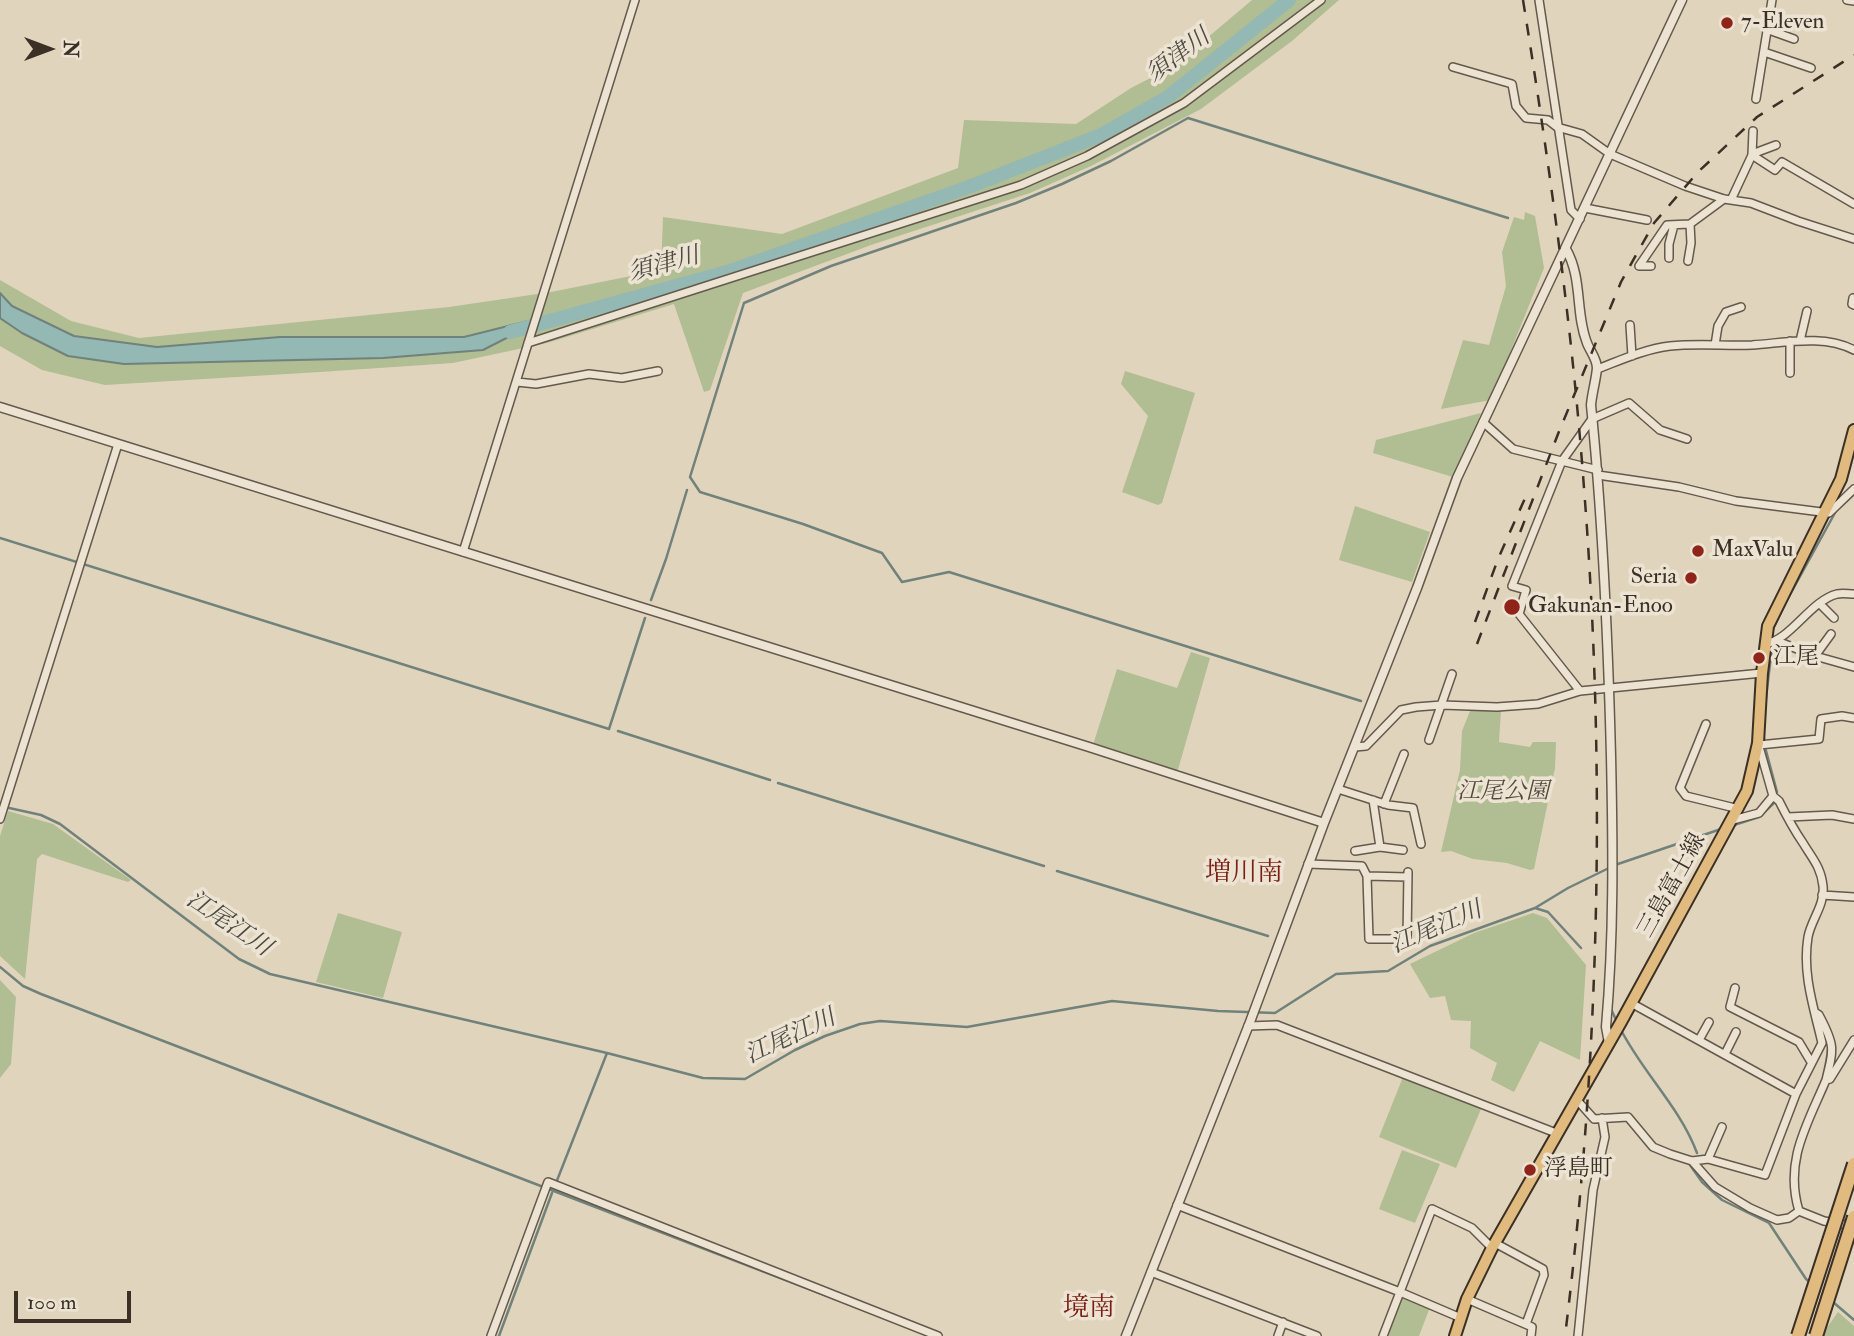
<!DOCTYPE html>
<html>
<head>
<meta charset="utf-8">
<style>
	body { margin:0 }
	#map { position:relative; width:1854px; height:1336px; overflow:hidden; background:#e1d4bc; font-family:"IM FELL Double Pica",serif }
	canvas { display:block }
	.north { position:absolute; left:14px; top:14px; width:70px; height:70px; -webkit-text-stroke:5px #ece3d3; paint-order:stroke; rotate:90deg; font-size:19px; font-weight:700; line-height:28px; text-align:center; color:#3b3026 }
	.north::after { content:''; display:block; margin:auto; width:24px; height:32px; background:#3b3026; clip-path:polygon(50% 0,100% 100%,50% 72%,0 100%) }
	.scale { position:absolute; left:14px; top:1291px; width:117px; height:32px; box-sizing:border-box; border:4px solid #3b3026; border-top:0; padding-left:9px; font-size:21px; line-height:24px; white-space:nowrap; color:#3b3026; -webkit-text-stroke:5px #ece3d3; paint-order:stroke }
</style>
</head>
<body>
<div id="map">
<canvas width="1854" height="1336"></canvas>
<div class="north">N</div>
<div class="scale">100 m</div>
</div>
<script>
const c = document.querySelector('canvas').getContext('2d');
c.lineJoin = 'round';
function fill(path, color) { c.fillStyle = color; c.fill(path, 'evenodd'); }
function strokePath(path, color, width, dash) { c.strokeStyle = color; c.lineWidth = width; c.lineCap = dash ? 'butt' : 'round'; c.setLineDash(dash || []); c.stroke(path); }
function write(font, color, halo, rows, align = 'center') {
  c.font = font + ' "IM FELL Double Pica","Noto Serif JP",serif'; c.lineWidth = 7; c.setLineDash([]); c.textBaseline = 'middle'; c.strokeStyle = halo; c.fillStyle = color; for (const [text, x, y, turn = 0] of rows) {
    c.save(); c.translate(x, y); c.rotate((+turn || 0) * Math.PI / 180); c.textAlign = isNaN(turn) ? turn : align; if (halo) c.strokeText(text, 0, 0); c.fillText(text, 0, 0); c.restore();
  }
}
fill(new Path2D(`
	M1252 0H1339L1292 41 1201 109 1091 166 1030 193 871 245 743 293 710 390 704 392 674 304 547 343 453 363 320 372 105 385 42 370 0 346V280L71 321 139 338 449 307 551 292 661 270 663 217 782 234 958 168 964 120 1076 124 1131 88 1174 66Z
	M1525 212 1535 216 1544 268 1491 400 1441 409 1463 340 1489 345 1506 286 1502 252 1514 217 1524 220Z
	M1125 371 1195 393 1162 503 1158 505 1122 492 1148 416 1121 384Z
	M1481 413 1453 477 1373 453 1376 440Z
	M1355 506 1430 532 1412 582 1339 560Z
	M1191 652 1210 658 1177 773 1093 745 1117 669 1177 688Z
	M1470 711H1501L1499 742 1530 747 1533 742H1556L1555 768 1534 869 1530 870 1507 863 1473 859 1451 851 1441 852 1460 770 1462 731Z
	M8 811 53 824 131 880 128 882 42 854 37 859 25 979 0 956V836Z
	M338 913 402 932 383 998 316 982Z
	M1533 913 1547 918 1586 965 1580 1060 1540 1041 1514 1092 1491 1080 1497 1063 1470 1048 1471 1021 1451 1020 1445 996 1430 998 1410 964 1474 933Z
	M0 980 16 997 11 1064 0 1078Z
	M1403 1077 1481 1109 1456 1168 1379 1137Z
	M1402 1150 1440 1164 1415 1223 1379 1209Z
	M1402 1298 1430 1307 1419 1336H1387Z
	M1838 1312 1854 1326V1336H1821Z`), '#b1bd92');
const water = new Path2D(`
	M0 293 12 306 74 336 157 347 280 337H464L528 321V327L483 350 383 358 124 364 68 356 22 333 0 318Z`);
fill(water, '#94b8b3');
strokePath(water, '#70827b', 2);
strokePath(new Path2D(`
	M0 538 609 729 645 618
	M651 600 666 559 687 490
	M1772 631 1787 600 1836 511
	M1361 701 949 572 902 582 882 553 803 524 700 492 690 477 744 303 831 266 1016 203 1062 184 1111 161 1188 118 1508 218
	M1765 706 1772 647
	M1763 730 1764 739
	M618 731 770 780
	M1765 747 1777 792
	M778 783 1044 866
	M0 806 41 815 60 824 239 959 270 974 607 1053 703 1078 745 1079 795 1050 825 1036 860 1024 880 1021 967 1027 1112 1001 1218 1011 1275 1013 1336 974 1388 971 1430 946 1535 908 1568 888 1609 868
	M1731 826 1759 817 1775 802
	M1615 865 1721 829
	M1057 871 1268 936
	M1535 908 1548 912 1581 948
	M0 967 23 986 41 994 874 1314
	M1611 1009 1617 1022
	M1620 1028C1642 1072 1680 1107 1697 1153
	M1690 1165 1702 1182 1722 1200 1769 1223 1806 1279 1812 1284
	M556 1183 607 1053
	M1833 1302 1854 1320
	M499 1336 552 1193`), '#70827b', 2.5);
strokePath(new Path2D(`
	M510 332 727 272 966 188 1101 135 1168 97 1289 0`), '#94b8b3', 14);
const minor = new Path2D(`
	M1539 0 1571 210 1580 219
	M1847 0 1854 1
	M1766 29 1794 39
	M1764 52 1811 68
	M1453 67 1512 84 1516 106 1526 118 1548 120 1557 127 1582 134 1610 154 1685 186 1724 199 1751 203 1798 221 1854 239
	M1756 99 1772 0
	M1752 154 1776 145
	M1752 155 1775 170 1782 162 1854 204
	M1731 200 1752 155 1753 131
	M1585 208 1647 220
	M1669 258V244L1674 225
	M1688 261 1691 243 1690 224
	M1651 266H1639L1667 225 1690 224 1724 199
	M1853 298 1852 304 1854 305
	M1630 325 1632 356
	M1790 341V373
	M1800 341 1807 311
	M528 343 1021 185 1087 156 1184 103 1321 0
	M1715 345 1718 326 1726 312 1741 307
	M1597 369C1621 360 1645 349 1670 346 1697 343 1725 346 1752 345 1785 343 1823 334 1854 350
	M517 382 536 384 589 374 622 378 658 371
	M1483 422 1513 449 1598 470
	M1598 475 1679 487 1736 501 1829 513 1854 489
	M463 552 635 0
	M1820 604 1834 618
	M1777 641 1815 656 1854 667
	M1765 644C1791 640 1810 601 1837 594 1842 593 1849 594 1854 594
	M1815 656 1831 634
	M1580 691 1519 614 1526 590 1512 586 1562 461 1592 419 1629 403 1660 430 1687 439
	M1706 724 1680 788 1686 796 1739 809
	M1429 740 1452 674
	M1759 745 1819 739 1821 719 1842 716 1854 718
	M1355 747 1366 746 1401 710 1416 707 1442 705 1497 707 1538 704 1580 691 1762 673
	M1338 789 1388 805 1413 808 1421 844
	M1373 800 1380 847 1403 850
	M1384 804 1404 754
	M1788 817 1832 815 1854 819
	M0 819 118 444
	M1733 820 1759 813 1773 796
	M1355 851 1380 847
	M1308 864 1362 866 1367 876 1369 939H1407L1408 872
	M1367 876 1408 877
	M1822 895 1854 897
	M1735 988 1730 1007 1799 1042 1811 1062
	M1631 1003 1796 1094
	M1816 1013 1819 1015C1835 1045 1834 1048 1826 1080
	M1248 1026 1277 1025 1556 1133
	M1699 1040 1709 1022
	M1725 1054 1736 1032
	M1577 1100 1594 1119 1628 1117 1653 1147 1670 1154 1692 1161 1708 1159 1765 1175 1796 1094 1822 1043C1814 1008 1802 974 1808 937 1811 920 1825 905 1823 886 1821 867 1812 858 1803 843 1794 830 1786 815 1779 801L1773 796 1758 743
	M1708 1159 1722 1127
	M1692 1161 1715 1187 1750 1208 1777 1220 1789 1218 1799 1211
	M1177 1205 1400 1292 1461 1318
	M1853 1226 1824 1221 1799 1211C1784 1161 1807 1125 1826 1080L1830 1079 1854 1040
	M1495 1243 1543 1269 1544 1275 1526 1324
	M1151 1272 1317 1336
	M1467 1299 1532 1327 1531 1336
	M491 1336 548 1182 938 1336
	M1278 1336 1283 1322
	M1383 1336 1432 1209 1472 1228 1492 1248
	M1578 1336 1593 1190 1605 1137 1602 1118`);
const tertiary = new Path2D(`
	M1566 249C1583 279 1575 313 1587 343 1590 351 1597 359 1597 368 1596 380 1592 393 1591 405 1603 522 1608 639 1611 756 1613 846 1614 937 1606 1027L1609 1043
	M0 407 1089 747 1324 823
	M1126 1336 1250 1022 1324 823 1417 588 1457 478 1682 0`);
const primary = new Path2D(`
	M1455 1336 1467 1299 1492 1248 1621 1022 1747 791 1758 743 1762 673 1768 626 1841 479 1854 430`);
strokePath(minor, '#64594c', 10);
strokePath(tertiary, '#64594c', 11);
strokePath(primary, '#3b3026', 14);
strokePath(minor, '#ece3d3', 7);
strokePath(tertiary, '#ece3d3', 8);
strokePath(primary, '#e0ba7e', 10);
strokePath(new Path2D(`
	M1523 0C1549 162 1572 325 1584 488 1606 770 1600 1055 1565 1336
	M1475 622 1498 559 1526 496
	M1477 644 1558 434 1621 282 1654 223 1698 172 1757 117 1854 55`), '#3b3026', 2.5, [12, 12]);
const motorwayBridge = new Path2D(`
	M1798 1336 1854 1164
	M1816 1336 1854 1217`);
strokePath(motorwayBridge, '#3b3026', 16, []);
strokePath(motorwayBridge, '#e0ba7e', 12);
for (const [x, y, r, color] of [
	[1727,23,7,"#8f2418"],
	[1698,551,7,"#8f2418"],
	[1691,578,7,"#8f2418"],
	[1512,607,9,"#8f2418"],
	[1759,658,7,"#8f2418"],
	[1530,1170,7,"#8f2418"]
]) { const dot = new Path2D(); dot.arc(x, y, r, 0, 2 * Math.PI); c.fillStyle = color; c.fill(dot); strokePath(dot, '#ece3d3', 2.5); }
write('23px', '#3b3026', '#ece3d3', [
	["7-Eleven",1741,23],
	["MaxValu",1712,551],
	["Seria",1677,578,"right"],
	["Gakunan-Enoo",1528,607],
	["江尾",1773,658],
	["浮島町",1544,1170]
], 'left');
write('italic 23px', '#534c3c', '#ece3d3', [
	["江尾公園",1503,793]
]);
write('23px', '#3b3026', '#ece3d3', [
	["三島富士線",1673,886,-61]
]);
write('italic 24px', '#4d4b42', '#ece3d3', [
	["須津川",1179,57,-37],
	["須津川",664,266,-15],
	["江尾江川",228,925,34],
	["江尾江川",1437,929,-23],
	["江尾江川",791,1038,-25]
]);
write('26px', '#7a1f14', '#ece3d3', [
	["増川南",1244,874],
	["境南",1089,1309]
]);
</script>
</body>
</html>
